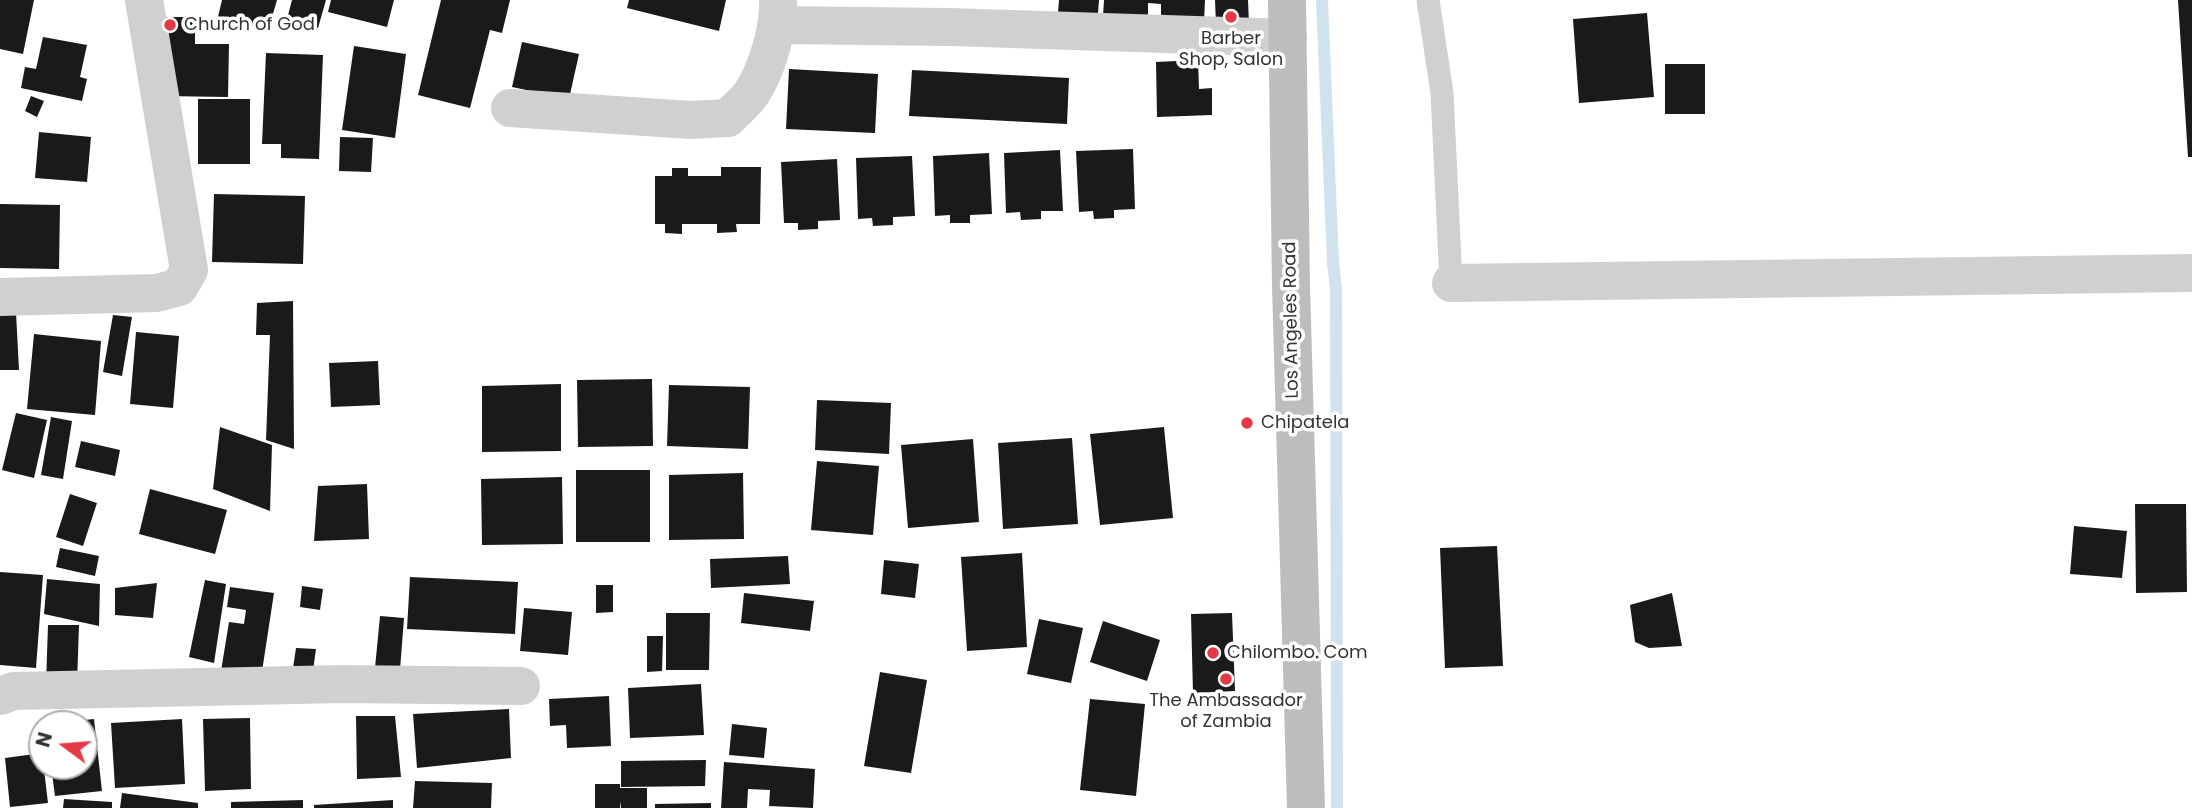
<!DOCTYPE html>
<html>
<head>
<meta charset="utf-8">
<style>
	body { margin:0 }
	#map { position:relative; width:2192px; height:808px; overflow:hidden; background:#fff; font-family:Poppins,sans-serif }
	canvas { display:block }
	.north { position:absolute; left:28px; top:710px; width:70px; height:70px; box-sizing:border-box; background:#fff; border:2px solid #adadad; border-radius:50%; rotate:286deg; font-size:19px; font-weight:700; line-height:28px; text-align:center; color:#333 }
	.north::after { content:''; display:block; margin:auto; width:24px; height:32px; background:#e63946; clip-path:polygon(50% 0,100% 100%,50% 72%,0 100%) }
</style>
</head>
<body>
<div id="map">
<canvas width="2192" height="808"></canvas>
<div class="north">N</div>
</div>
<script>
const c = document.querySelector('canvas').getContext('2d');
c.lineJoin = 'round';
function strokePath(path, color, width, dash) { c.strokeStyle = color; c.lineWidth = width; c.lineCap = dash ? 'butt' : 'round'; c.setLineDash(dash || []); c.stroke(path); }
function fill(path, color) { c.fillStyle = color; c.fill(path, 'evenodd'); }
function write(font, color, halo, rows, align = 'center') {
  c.font = font + ' Poppins,sans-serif'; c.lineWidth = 7; c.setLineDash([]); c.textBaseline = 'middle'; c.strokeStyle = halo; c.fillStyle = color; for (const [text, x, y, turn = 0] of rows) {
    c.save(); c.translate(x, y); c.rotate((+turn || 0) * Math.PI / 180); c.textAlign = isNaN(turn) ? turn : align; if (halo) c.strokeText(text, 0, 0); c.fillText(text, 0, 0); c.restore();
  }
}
strokePath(new Path2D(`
	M1322 0 1333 263 1336 289 1337 808`), '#cfe2ee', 12);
fill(new Path2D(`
	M0 0H34L23 54 0 49Z
	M222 0H277L270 24 254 20 251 31 217 21Z
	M292 0H326L318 28 287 19Z
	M331 0H394L387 27 328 12Z
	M441 0H510L502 33 490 30 470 108 418 95Z
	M629 0H726L719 31 627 8Z
	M1059 0H1099L1097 26 1057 25Z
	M1104 0H1205L1204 21 1161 19V4L1148 3V18L1103 16Z
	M1215 0H1248L1249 24 1216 25Z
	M2178 0H2192V157H2188Z
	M1647 13 1654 97 1579 103 1573 19Z
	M163 17H195V44H229L228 97 163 96Z
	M43 37 87 45 80 77 87 79 82 101 21 88 25 67 36 69Z
	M522 42 579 54 569 99 512 87Z
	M354 46 406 54 395 138 342 130Z
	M266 53 323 55 319 159 281 158V144H262Z
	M1198 60 1199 89 1212 88V115L1157 117 1156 62Z
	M1665 64H1705V114H1665Z
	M789 69 878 74 875 133 786 129Z
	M912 70 1069 78 1067 124 909 116Z
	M31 96 44 101 37 117 25 111Z
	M198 99H250V164H198Z
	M39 132 91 137 87 182 35 178Z
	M340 137 373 138 371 172 339 171Z
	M1133 149 1135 209 1114 210V218L1094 219 1093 211 1079 212 1076 151Z
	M1060 150 1063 211H1041V219L1021 220 1020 212 1006 213 1004 153Z
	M989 153 992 214 970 215V223H950V215L935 216 933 156Z
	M912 156 915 216 893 217V225L873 226 872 218 858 219 856 158Z
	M837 159 840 220 818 221V229L798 230V223H784L781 162Z
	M721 167H761L760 224H736L737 232 717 233V224H682V234L665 233V224H655V176H672V168H688V176H721Z
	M214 194 305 196 303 264 212 262Z
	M0 204 60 205 59 269 0 268Z
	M293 301 294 449 266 440 270 335H256L257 303Z
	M16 312 19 370H0V313Z
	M113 315 132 317 122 376 103 372Z
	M136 332 179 336 173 408 130 404Z
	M34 334 101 341 95 415 27 409Z
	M378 361 380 405 331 407 329 363Z
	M652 379 653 446 578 447 577 380Z
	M561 384V451L482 452V386Z
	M669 385 750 387 748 449 667 446Z
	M817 400 891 403 889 454 815 450Z
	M16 413 47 420 34 478 2 470Z
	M51 417 72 421 63 479 41 475Z
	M220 427 272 445 270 511 213 489Z
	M1164 427 1173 518 1100 525 1090 434Z
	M1072 438 1078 524 1003 529 998 443Z
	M973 439 979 522 908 528 901 445Z
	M81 441 120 450 115 476 75 467Z
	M817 461 879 466 873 535 811 530Z
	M576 470H650V542H576Z
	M743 473 744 539 669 540V475Z
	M562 477 563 544 482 545 481 479Z
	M367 484 369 539 314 541 318 486Z
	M150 489 227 510 215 554 139 534Z
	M70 494 97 503 83 546 56 537Z
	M2135 504H2186L2187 592 2136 593Z
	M2074 526 2127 531 2122 578 2070 574Z
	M1497 546 1503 666 1445 668 1440 548Z
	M60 548 99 556 95 576 56 567Z
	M1022 553 1027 647 967 651 961 557Z
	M788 556 790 584 711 588 710 559Z
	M884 560 919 564 915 598 881 594Z
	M0 572 43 575 36 668 0 665Z
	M410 577 518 582 515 634 407 629Z
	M47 579 100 584 99 626 44 614Z
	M205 580 226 584 214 663 189 657Z
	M157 583 153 618 115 615V588Z
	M596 585H613V612L596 613Z
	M302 586 323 589 320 610 300 607Z
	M230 587 274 593 261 678 221 671 229 622 244 624 246 610 227 607Z
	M744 593 814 601 810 631 741 623Z
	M1672 593 1682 646 1649 648 1635 642 1630 605Z
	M524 608 572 612 568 655 520 651Z
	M666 613H710L709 670H666Z
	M1232 613 1235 691 1193 693 1191 614Z
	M380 616 404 618 400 670 375 668Z
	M1039 619 1083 628 1071 683 1027 674Z
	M1103 621 1160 640 1147 681 1090 662Z
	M48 625H79L77 684H46Z
	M647 636H663L662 671 647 672Z
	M296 648 316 649 312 678 292 675Z
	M880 672 927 680 911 773 864 766Z
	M701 684 704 735 630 738 628 688Z
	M609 696 611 746 567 748 566 725 550 726 549 699Z
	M1090 699 1145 704 1136 796 1080 790Z
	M509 709 511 758 417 768 413 714Z
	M356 716H395L401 777 357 779Z
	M250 718 251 789 205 791 203 719Z
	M94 719 102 791 55 796 51 766H84V724H65V722Z
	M182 719 185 784 115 788 111 723Z
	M732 724 767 728 764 758 729 755Z
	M42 753 48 803 10 807 5 758Z
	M706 760 705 786 621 787V761Z
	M724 762 815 769 813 808 769 806 770 790 748 789 747 808H721Z
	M415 781 492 783 491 808H413Z
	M595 784H620V788H647V808H621V801L620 808H595Z
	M122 793 198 803V808H120Z
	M64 799 112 802V808H63Z
	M303 800V808H231V802Z
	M393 800V808H314V805Z
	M711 803V808H655V804Z`), '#1a1a1a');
strokePath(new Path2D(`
	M1428 0 1442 93 1451 283`), '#d0d0d0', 23);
strokePath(new Path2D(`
	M778 25 950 27 1288 38
	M510 108 691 120 728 118C735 110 745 103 751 94 767 70 779 29 778 0
	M1451 283 2192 273
	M0 297 157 293 179 287 189 270 144 0
	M0 696 14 691 343 684 521 686`), '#d0d0d0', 38);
strokePath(new Path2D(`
	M1287 0 1291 286 1306 808`), '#bdbdbd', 38);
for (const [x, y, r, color] of [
	[1231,17,7,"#e63946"],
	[170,25,7,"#e63946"],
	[1247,423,7,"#e63946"],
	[1213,653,7,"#e63946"],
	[1226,679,7,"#e63946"]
]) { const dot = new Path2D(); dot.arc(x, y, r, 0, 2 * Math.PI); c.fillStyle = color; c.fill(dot); strokePath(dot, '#fff', 2.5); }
write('18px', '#333', '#fff', [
	["Church of God",184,25],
	["Barber",1231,39,"center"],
	["Shop, Salon",1231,60,"center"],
	["Chipatela",1261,423],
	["Chilombo. Com",1227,653],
	["The Ambassador",1226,701,"center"],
	["of Zambia",1226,722,"center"]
], 'left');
write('18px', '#333', '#fff', [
	["Los Angeles Road",1292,320,-91]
]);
</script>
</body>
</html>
